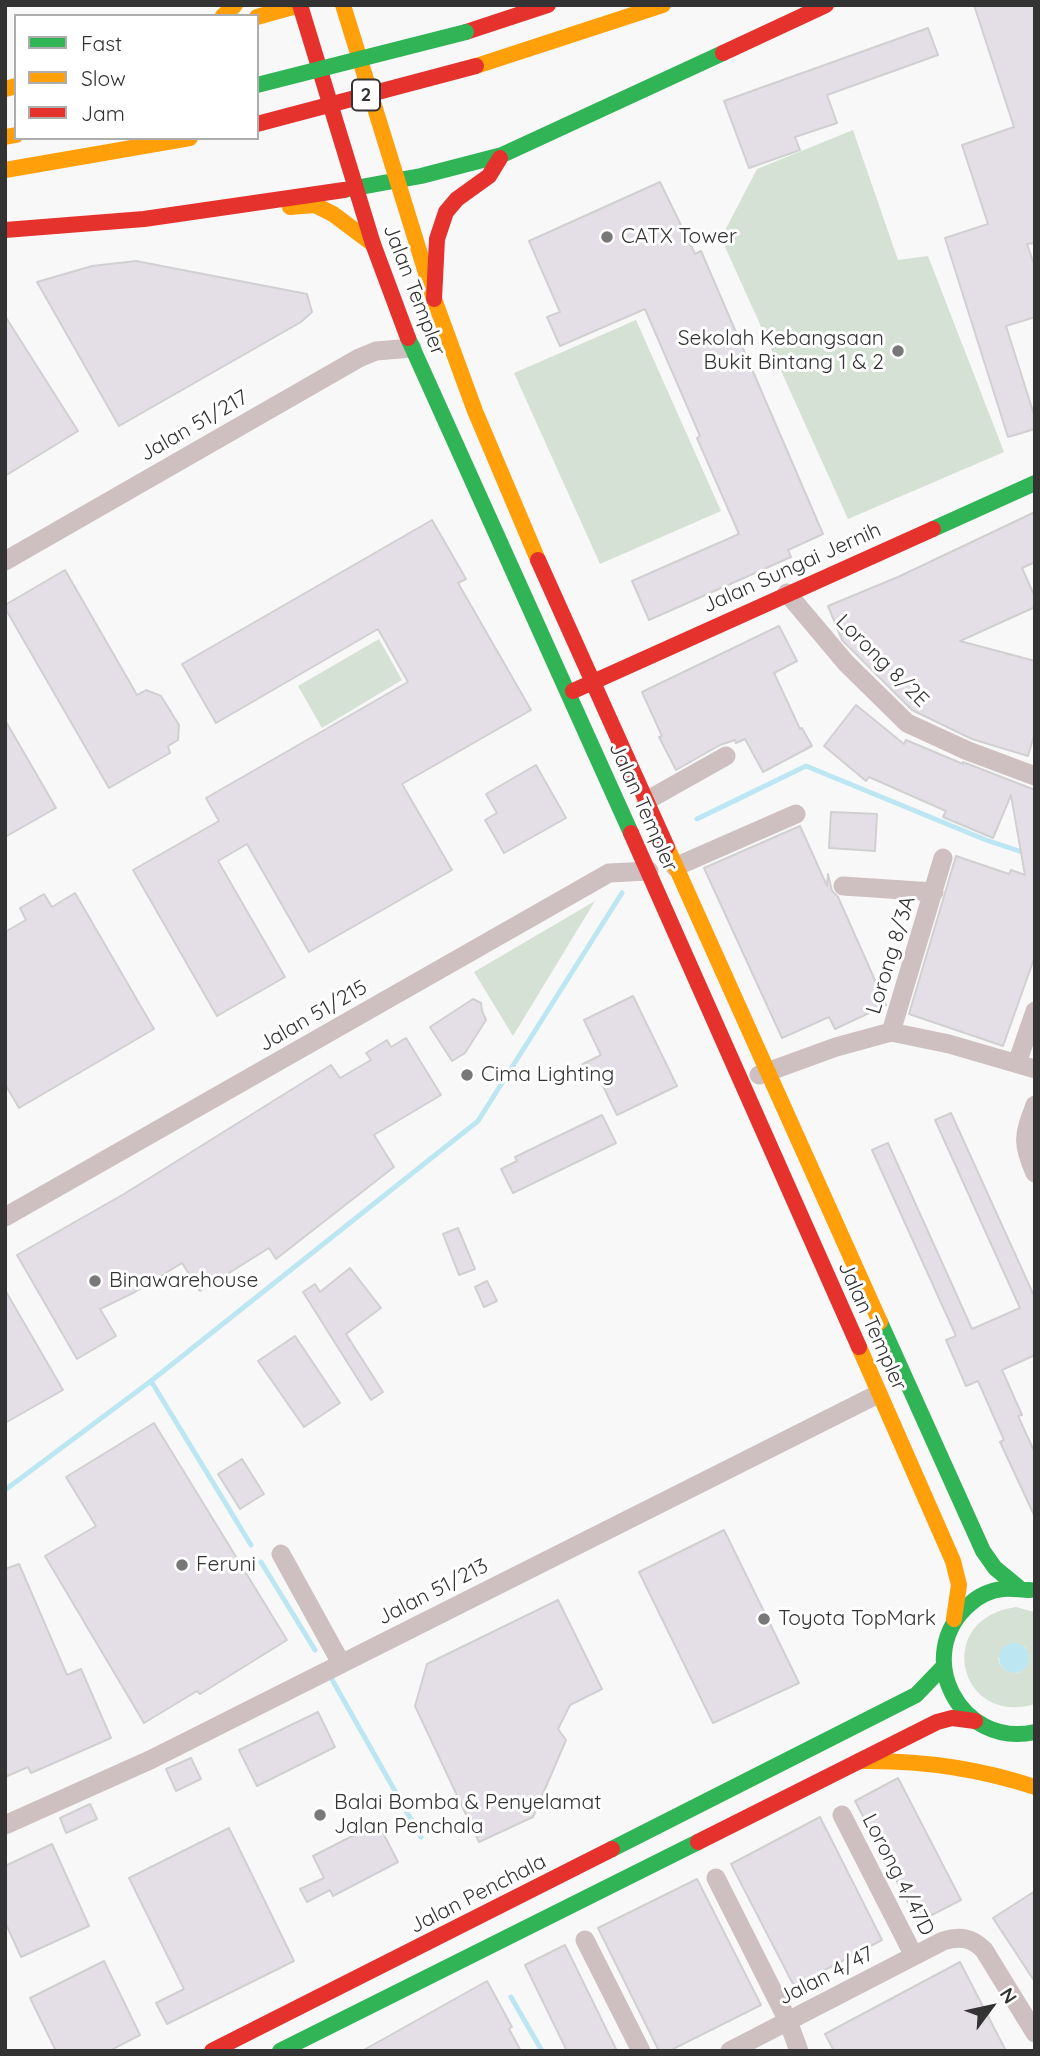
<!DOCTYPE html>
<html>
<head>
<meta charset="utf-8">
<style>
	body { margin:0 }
	#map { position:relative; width:1040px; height:2056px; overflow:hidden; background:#f9f8f9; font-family:Quicksand,sans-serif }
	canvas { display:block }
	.frame { position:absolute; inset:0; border:7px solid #343334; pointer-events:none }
	.legend { position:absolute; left:14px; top:14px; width:245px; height:126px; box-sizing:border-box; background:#fff; border:2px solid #aeadae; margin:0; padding:9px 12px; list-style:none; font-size:21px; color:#343334 }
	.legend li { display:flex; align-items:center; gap:14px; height:35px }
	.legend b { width:35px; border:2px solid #aeadae }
	.north { position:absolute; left:956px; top:1972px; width:70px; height:70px; -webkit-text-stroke:5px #fff; paint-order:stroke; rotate:57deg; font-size:19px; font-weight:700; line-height:28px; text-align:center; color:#343334 }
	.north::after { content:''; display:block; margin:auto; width:24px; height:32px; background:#343334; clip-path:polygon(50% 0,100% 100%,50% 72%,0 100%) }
</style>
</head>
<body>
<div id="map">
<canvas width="1040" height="2056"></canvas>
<div class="frame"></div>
<ul class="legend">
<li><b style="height:9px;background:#30b455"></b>Fast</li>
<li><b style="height:9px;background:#ff9f0a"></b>Slow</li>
<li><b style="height:9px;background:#e5322d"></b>Jam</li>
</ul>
<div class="north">N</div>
</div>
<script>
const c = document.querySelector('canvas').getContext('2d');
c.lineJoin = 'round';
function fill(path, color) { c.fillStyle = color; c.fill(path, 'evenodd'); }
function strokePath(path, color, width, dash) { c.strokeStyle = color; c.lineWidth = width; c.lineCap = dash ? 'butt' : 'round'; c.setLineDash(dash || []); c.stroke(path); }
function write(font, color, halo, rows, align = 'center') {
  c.font = font + ' Quicksand,sans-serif'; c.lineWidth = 6; c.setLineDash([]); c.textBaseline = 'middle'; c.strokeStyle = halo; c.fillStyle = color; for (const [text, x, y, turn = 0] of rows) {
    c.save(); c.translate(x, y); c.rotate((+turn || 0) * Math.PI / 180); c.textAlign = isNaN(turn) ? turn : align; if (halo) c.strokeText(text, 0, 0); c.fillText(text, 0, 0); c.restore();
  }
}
fill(new Path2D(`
	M853 130 898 260 928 256 1004 452 848 519 721 238 757 169Z
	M636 320 721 511 600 564 514 373Z
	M379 639 402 680 322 728 298 686Z
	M595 901 513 1036 474 972Z
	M1016 1607 1035 1612V1704C958 1727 933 1618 1016 1607ZM1025 1647 1029 1656 1020 1672C1009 1675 1000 1669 998 1658Z`), '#d5e1d5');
fill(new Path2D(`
	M999 1658a15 15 0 1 1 30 0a15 15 0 1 1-30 0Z`), '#bce6f1');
strokePath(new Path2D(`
	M697 819 806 766 986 840 1025 853
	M151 1381 251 1545
	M5 1490 151 1381 478 1121 622 893
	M261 1562 315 1650
	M330 1676 421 1837
	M511 1997 542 2051`), '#bce6f1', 5);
const building = new Path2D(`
	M974 5H1035V243L1027 244 1035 267V317L1006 326 1035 418V429L1008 437 945 238 988 224 962 145 1014 127Z
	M928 28 938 55 827 95 837 123 795 137 800 150 749 168 724 101Z
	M660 182 695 254 701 251 823 534 788 550 791 557 649 620 632 581 739 534 697 438 700 436 645 309 560 346 547 317 560 312 529 241Z
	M136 261 307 294 312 312 301 322 119 426 37 282 92 266Z
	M5 316 78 431 5 476Z
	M1035 512V562L1022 568 1035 597V607L960 641 1035 661V732L1028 756 972 739 912 710 842 640 828 606 898 577Z
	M432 520 466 579 458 583 531 710 402 784 452 870 309 952 247 844 218 861 285 977 217 1016 133 870 219 821 206 798 408 682 378 629 216 723 182 664Z
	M65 570 137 695 146 690 161 696 179 725 178 740 168 746 170 753 109 788 5 608V605Z
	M779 626 797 661 774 673 800 729 802 728 812 746 763 772 745 739 736 743 735 740 720 745 676 770 659 737 662 736 642 692Z
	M856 705 904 744 906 740 963 764V762L1035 790V956L1003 1046 909 1014 956 856 1009 874 1011 870 1025 875 1011 795 993 838 943 817 946 811 869 777 866 781 824 746Z
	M5 720 56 808 5 837Z
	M536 765 566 818 504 853 485 820 497 813 486 794Z
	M831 812 877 814 875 851 829 848Z
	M800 826 827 886 828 874 832 891 838 897 886 1005 835 1029 829 1017 782 1038 704 868Z
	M75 893 154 1029 19 1108 5 1084V932L26 920 20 908 44 894 52 907Z
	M633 996 677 1086 617 1115 599 1078 587 1083 579 1066 601 1055 584 1020Z
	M473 999 481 1003 482 1011 486 1020 465 1053 452 1061 430 1027Z
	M406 1038 441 1095 374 1135 394 1167 276 1259 269 1248 200 1291 182 1263 135 1292 100 1309 116 1336 77 1359 17 1255 124 1194 331 1065 340 1078 371 1060 366 1053 387 1040 391 1047Z
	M951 1113 1035 1298V1355L1002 1370 1022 1415 1018 1416 1035 1453V1517L1000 1442 1004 1440 978 1381 966 1386 946 1340 956 1336 872 1150 888 1143 972 1329 1020 1308 935 1120Z
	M602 1115 616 1143 513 1193 501 1169 517 1161 515 1157Z
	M458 1228 475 1269 459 1275 443 1234Z
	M350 1268 381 1308 346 1334 383 1392 371 1400 303 1292 315 1284 320 1292Z
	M487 1281 497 1301 484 1307 475 1287Z
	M5 1290 63 1390 5 1423Z
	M295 1336 340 1403 304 1427 258 1361Z
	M154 1423 287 1640 200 1694 197 1691 144 1723 45 1556 96 1526 66 1477Z
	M242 1459 264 1494 240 1509 218 1474Z
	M724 1530 799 1683 713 1723 639 1572Z
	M19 1564 67 1675 81 1669 111 1738 31 1773 28 1767 5 1777V1569Z
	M558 1600 602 1689 570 1705 558 1729 566 1740 533 1817 479 1842 415 1706 427 1664Z
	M318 1712 335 1747 257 1786 239 1750Z
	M191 1758 201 1779 176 1791 166 1769Z
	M898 1778 961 1900 918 1922 855 1801Z
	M90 1804 97 1819 66 1833 60 1818Z
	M820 1817 882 1940 794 1986 731 1864Z
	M378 1823 398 1862 333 1896 330 1890 307 1902 300 1889 324 1878 313 1856Z
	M229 1828 294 1961 167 2024 156 2003 184 1989 129 1878Z
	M52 1844 89 1926 21 1957 5 1922V1866Z
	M697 1879 761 2005 669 2051H659L598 1928Z
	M1035 1891V1982L993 1918Z
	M565 1945 617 2051H567L525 1965Z
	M104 1961 140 2035 109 2051H56L30 1998Z
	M960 1962 1006 2051H834L825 2034Z
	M487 1981 512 2027 509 2029 521 2051H362Z`);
fill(building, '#e4dfe7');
strokePath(building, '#d1d0d1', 2);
strokePath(new Path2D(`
	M5 561 359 358 376 351 412 348
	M787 593 846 663 907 723 968 751 1035 776
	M646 801 726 756
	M675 867 796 814
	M843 886 934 892
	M891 1032 943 858
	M1017 1063 1035 1011
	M759 1075 836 1047 891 1032 949 1044 1035 1069
	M1035 1105C1024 1135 1021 1142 1035 1173
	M5 1217 609 873 649 871
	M281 1554 341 1663
	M842 1815 914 1956
	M5 1825 150 1760 878 1394
	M716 1878 788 2021 799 2051
	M585 1940 641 2051
	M730 2051 943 1941C960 1936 971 1937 984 1950L1035 2033`), '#cec0c0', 19);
strokePath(new Path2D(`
	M344 190 421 176 502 155 723 53
	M408 338 631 833
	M933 529 1035 483
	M880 1322 983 1551 995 1568 1018 1587
	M1030 1590C1021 1590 1012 1588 1003 1589 991 1590 978 1596 970 1604 911 1655 960 1749 1035 1732
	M612 1849 916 1695 942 1668
	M280 2051 698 1842`), '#30b455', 16);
strokePath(new Path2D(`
	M343 5 434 299 475 411 538 560
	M223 16 235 5
	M257 17 300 5
	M476 66 663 5
	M5 89 16 86
	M5 137 16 135
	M5 170 190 138
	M290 207 315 205 333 214 373 244
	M667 847 880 1322
	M859 1347 953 1561 959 1585 954 1619
	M859 1761C919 1760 978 1768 1035 1787`), '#ff9f0a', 16);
strokePath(new Path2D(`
	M300 5 373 244 408 338
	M466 32 548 5
	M723 53 826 5
	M5 230 144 219 344 190
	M434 299 437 239 446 212 457 199 489 176 500 158
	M538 560 667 847
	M573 691 933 529
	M631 833 859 1347
	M698 1842 937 1722 952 1718 975 1721
	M212 2051 612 1849`), '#e5322d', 16);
strokePath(new Path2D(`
	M257 85 466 32`), '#30b455', 16);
strokePath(new Path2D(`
	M257 124 476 66`), '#e5322d', 16);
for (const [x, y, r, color] of [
	[607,237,7,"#797879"],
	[898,351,7,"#797879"],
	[467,1075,7,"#797879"],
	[95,1281,7,"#797879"],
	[182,1565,7,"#797879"],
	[764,1619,7,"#797879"],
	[320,1815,7,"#797879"]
]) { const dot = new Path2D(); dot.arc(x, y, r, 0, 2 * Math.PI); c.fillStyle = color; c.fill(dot); strokePath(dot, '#fff', 2.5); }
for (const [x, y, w] of [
	[366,95,28]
]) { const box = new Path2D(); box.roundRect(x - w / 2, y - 15.5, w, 31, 5); c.fillStyle = '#fff'; c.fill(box); strokePath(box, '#343334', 2); }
write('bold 19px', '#343334', null, [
	["2",366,95]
]);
write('21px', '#343334', '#fff', [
	["CATX Tower",621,237],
	["Sekolah Kebangsaan",884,339,"right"],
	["Bukit Bintang 1 & 2",884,363,"right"],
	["Cima Lighting",481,1075],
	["Binawarehouse",109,1281],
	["Feruni",196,1565],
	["Toyota TopMark",778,1619],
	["Balai Bomba & Penyelamat",334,1803],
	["Jalan Penchala",334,1827]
], 'left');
write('21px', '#343334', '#fff', [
	["Jalan Templer",414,290,69],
	["Jalan 51/217",194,426,-30],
	["Jalan Sungai Jernih",792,568,-24],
	["Lorong 8/2E",882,661,45],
	["Jalan Templer",643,807,66],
	["Lorong 8/3A",891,955,-73],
	["Jalan 51/215",313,1016,-30],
	["Jalan Templer",872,1326,66],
	["Jalan 51/213",433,1592,-27],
	["Lorong 4/47D",898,1875,63],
	["Jalan Penchala",478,1894,-27],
	["Jalan 4/47",826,1976,-27]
]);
</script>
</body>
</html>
